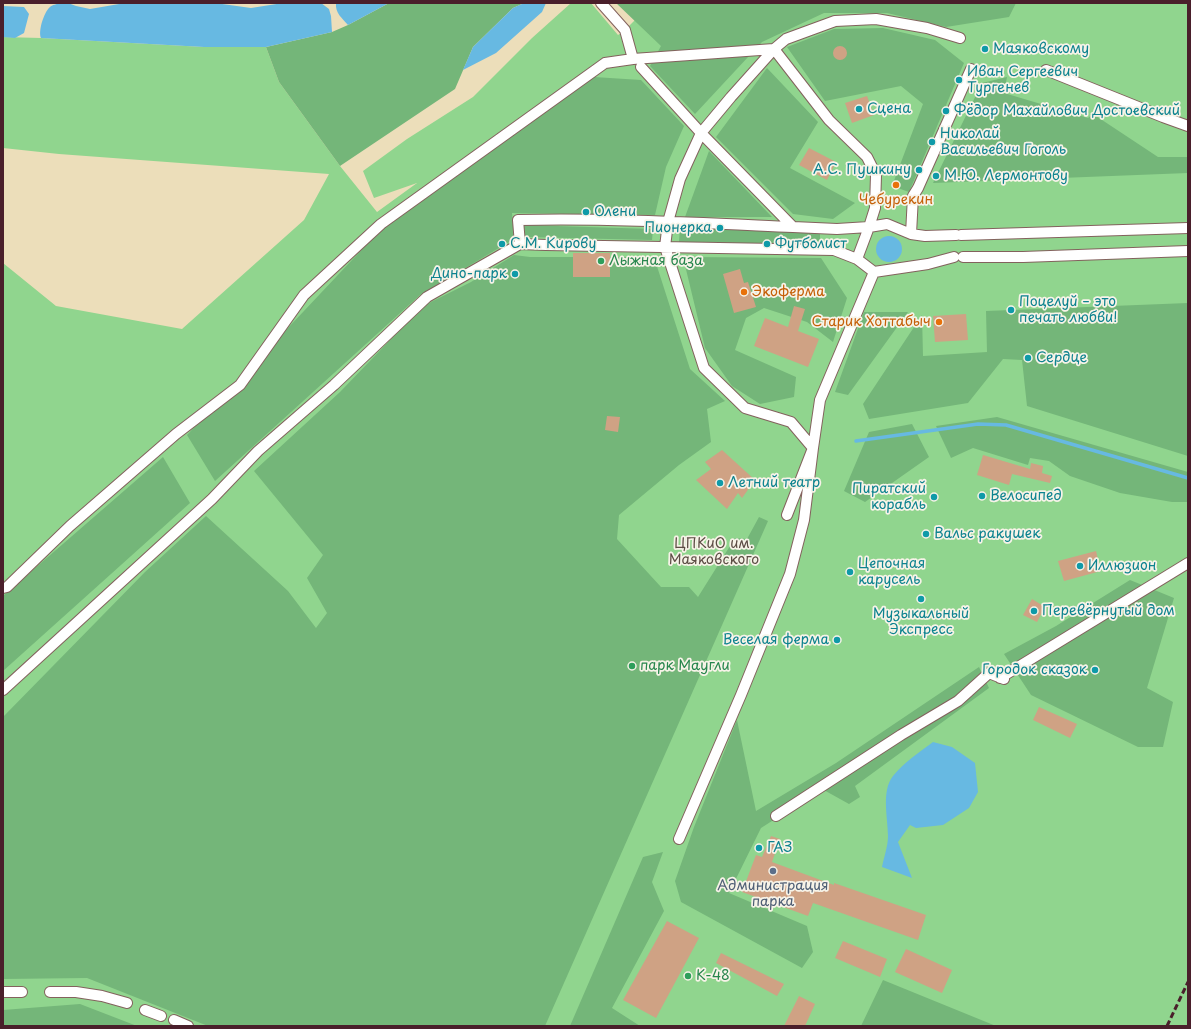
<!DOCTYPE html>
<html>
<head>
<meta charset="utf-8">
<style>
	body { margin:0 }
	#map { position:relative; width:1191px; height:1029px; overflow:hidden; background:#ecdeba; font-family:"Playpen Sans",sans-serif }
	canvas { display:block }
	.frame { position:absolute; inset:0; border:4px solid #4a1f2b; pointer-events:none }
</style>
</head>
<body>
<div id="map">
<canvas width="1191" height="1029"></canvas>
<div class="frame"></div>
</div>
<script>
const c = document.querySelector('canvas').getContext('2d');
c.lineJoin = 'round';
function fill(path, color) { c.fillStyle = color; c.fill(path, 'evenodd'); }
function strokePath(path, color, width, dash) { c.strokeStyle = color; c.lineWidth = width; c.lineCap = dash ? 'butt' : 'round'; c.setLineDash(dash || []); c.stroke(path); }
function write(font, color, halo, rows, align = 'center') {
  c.font = font + ' "Playpen Sans",sans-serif'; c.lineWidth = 3.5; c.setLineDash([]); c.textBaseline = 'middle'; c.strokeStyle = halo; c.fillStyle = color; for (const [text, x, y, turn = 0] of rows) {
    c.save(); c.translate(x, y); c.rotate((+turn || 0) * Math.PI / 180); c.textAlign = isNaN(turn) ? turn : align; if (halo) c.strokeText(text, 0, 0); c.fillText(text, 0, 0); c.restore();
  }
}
fill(new Path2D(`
	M571 3H591L618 35 625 30 652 3H1188V1026H3V263L56 306 182 329 304 220 329 174 59 154 3 148V37L41 38 204 47H266L279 82 340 166 377 212 417 183 374 198 363 171 407 139 473 97 532 38Z`), '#90d58e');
fill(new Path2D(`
	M389 3H524L513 8 473 47 455 89 340 166 279 82 266 47 332 32 348 25Z
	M616 3H1016L1009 17 946 27 887 13H824L762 42 695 114 650 66 661 46Z
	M883 28 935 40 964 63 909 192 892 186 923 104 901 86 825 101 787 47 834 29Z
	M767 68 818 122 790 168 855 203 833 219 793 214 716 137Z
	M594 77 641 80 684 126 666 167 655 215 512 213 514 239 420 295 215 481 187 435 386 224Z
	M1007 77 1004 93 1088 118 1093 114 1158 157H1188V173L933 183 982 83Z
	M709 151 772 217H685Z
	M524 225 653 229 652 240 525 237Z
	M680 228 820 232V244L679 242Z
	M514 255 530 257H654L690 369 725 401 707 409 711 442 679 465 619 515 617 539 661 587H689L698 597 735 538 747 539 759 517 768 521 545 1026H208L87 978 3 979V717L145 572 206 516 288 591 316 628 327 613 307 578 323 555 254 471 340 392 423 306 471 282Z
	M683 257 821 258 847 298 833 342 807 322 764 308 746 318 735 350 796 377 794 397 760 404 732 386 705 348Z
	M1188 303V456L1027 406 1022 360 1003 359 968 403 869 419 863 404 922 315 923 356 987 352 986 311Z
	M864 312H908L848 395 835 392Z
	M997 417 1188 472V502H1172L1120 493 1070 476 1049 461 1030 458 1028 465 973 448 951 458 936 426Z
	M912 424 929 457 865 502 844 491 869 432Z
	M163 457 190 503 3 671V596Z
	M1130 580 1174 598 1147 688 1173 702 1163 747H1138L1031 695 1004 654 1056 626Z
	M979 667 989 688 855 786 860 797 849 804 822 789 761 828 729 893 807 926 813 952 802 968 681 902 675 881 694 827 737 720 756 811 836 763Z
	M663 852 652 882 664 911 612 1008 640 1026H570L643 857Z
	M883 980 996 1026H861Z
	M80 1004 137 1026H3V1010Z`), '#74b679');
fill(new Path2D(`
	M60 3H68L76 6 90 9 125 3H215L251 8 283 3H321L329 9 331 16 332 32 266 47H204L41 38C38 31 44 12 50 7 52 5 57 4 60 3Z
	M336 3H389L348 25C342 18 335 13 336 3Z
	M524 3H546L542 12 496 53 463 70 473 47 513 8Z
	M3 6 24 7 29 14 24 33 15 38 3 37Z
	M876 249a13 13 0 1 1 26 0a13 13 0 1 1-26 0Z
	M933 742 952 747 975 763 978 792 969 808 943 825 916 828 910 825 898 842 912 878 882 867C884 857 888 846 888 836 888 818 881 791 893 776 904 762 920 752 933 742Z`), '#67b9e2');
strokePath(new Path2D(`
	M856 441 978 424 1006 425 1188 478`), '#67b9e2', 3.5);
fill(new Path2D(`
	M833 53a7 7 0 1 1 14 0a7 7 0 1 1-14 0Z
	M867 96 874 115 852 123 845 103Z
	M809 148 836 162 827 180 799 165Z
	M573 253H610V277H573Z
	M740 269 744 283 748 282 756 307 734 313 723 274Z
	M794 306 805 309 798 331 819 339 808 367 754 346 765 318 788 327Z
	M966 314 968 340 935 342 933 316Z
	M607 416 620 417 618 432 605 430Z
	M722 450 755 480 742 498 738 493 727 509 696 480 711 469 705 462Z
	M983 455 1030 469 1031 463 1043 466 1042 473 1052 476 1050 483 1012 474 1009 485 977 475Z
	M1096 551 1101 571 1064 581 1058 561Z
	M1032 599 1045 607 1037 622 1023 615Z
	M1039 707 1077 724 1070 738 1033 720Z
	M771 836 780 839 772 862 834 885V883L926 915 918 940 813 903 808 916 742 892 756 855 762 857Z
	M667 921 699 938 656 1018 623 1000Z
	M843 941 887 959 880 977 835 958Z
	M906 949 952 970 942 993 895 972Z
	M721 953 784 984 777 996 716 963Z
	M799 996 815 1004 805 1026H784Z`), '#cfa284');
const street = new Path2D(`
	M601 3 625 30 633 59
	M641 67 701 133 793 227 837 229 869 227 887 224 911 234 925 236 956 235
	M1046 70 1163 117 1188 126
	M911 234 913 196 918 188 971 69
	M961 235 1188 228
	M520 244 546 245 834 250 857 259 874 272 928 264 954 257
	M963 257H1023L1188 251
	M787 515 813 448 820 400 874 272
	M3 588 7 587 70 526 176 434 240 385 304 295 381 224 605 63 633 59 774 49 829 120 867 157 876 175 875 208 869 227 857 259
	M1000 678 1188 563
	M3 690 212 499 258 451 334 385 427 297 520 244 518 220C610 218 701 223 793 227
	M776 816 901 735 958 701 989 673 1004 679
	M679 839 741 695 790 574 804 520 813 448 791 422 745 408 704 368 665 247 668 222 680 179 701 133 731 97 774 49 786 39 835 21 876 19 927 28 960 38
	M3 992H22
	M50 992H76L102 996 127 1003
	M145 1010 161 1016
	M174 1020 188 1026`);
strokePath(street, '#83625d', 12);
strokePath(street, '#fff', 10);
strokePath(new Path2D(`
	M1167 1026 1188 982`), '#4a1f2b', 3, [6, 3]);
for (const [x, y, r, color] of [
	[985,49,4,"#0f9aa8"],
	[959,80,4,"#0f9aa8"],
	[859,109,4,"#0f9aa8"],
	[946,111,4,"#0f9aa8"],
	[932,142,4,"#0f9aa8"],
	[919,170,4,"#0f9aa8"],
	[936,176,4,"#0f9aa8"],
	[896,185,4,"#e8710a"],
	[586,212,4,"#0f9aa8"],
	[720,228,4,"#0f9aa8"],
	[502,244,4,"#0f9aa8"],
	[767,244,4,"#0f9aa8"],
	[601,261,4,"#2e9e5b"],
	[515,274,4,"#0f9aa8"],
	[744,292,4,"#e8710a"],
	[1011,310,4,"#0f9aa8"],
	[939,322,4,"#e8710a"],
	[1028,358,4,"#0f9aa8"],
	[720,483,4,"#0f9aa8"],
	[982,496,4,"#0f9aa8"],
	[934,497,4,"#0f9aa8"],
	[926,534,4,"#0f9aa8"],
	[1080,566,4,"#0f9aa8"],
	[850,572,4,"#0f9aa8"],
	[921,599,4,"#0f9aa8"],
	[1034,611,4,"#0f9aa8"],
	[837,640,4,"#0f9aa8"],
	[632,666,4,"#2e9e5b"],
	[1095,670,4,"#0f9aa8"],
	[759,848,4,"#0f9aa8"],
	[773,871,4,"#5c6f8a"],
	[688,976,4,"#2e9e5b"]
]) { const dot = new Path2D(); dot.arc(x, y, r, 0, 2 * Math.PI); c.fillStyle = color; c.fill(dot); strokePath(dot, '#f7f3e8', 1.5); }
write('14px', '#0d838f', '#f7f3e8', [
	["Маяковскому",993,49],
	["Иван Сергеевич",967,72],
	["Тургенев",967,88],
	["Сцена",867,109],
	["Фёдор Махайлович Достоевский",954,111],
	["Николай",940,134],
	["Васильевич Гоголь",940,150],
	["А.С. Пушкину",911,170,"right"],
	["М.Ю. Лермонтову",944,176],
	["Олени",594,212],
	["Пионерка",712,228,"right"],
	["С.М. Кирову",510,244],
	["Футболист",775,244],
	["Дино-парк",507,274,"right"],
	["Поцелуй – это",1019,302],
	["печать любви!",1019,318],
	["Сердце",1036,358],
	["Летний театр",728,483],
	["Пиратский",926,489,"right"],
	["корабль",926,505,"right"],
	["Велосипед",990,496],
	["Вальс ракушек",934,534],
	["Цепочная",858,564],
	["карусель",858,580],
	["Иллюзион",1088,566],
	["Перевёрнутый дом",1042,611],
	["Музыкальный",921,614,"center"],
	["Экспресс",921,630,"center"],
	["Веселая ферма",829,640,"right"],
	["Городок сказок",1087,670,"right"],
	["ГАЗ",767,848]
], 'left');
write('14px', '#c56008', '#f7f3e8', [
	["Чебурекин",896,200],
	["Экоферма",752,292,"left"],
	["Старик Хоттабыч",931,322,"right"]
]);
write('14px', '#27864d', '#f7f3e8', [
	["Лыжная база",609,261],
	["парк Маугли",640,666],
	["К-48",696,976]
], 'left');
write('14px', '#5c4c44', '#f7f3e8', [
	["ЦПКиО им.",714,544],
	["Маяковского",714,560]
]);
write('14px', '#4e5e75', '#f7f3e8', [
	["Администрация",773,886],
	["парка",773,902]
]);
</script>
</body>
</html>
